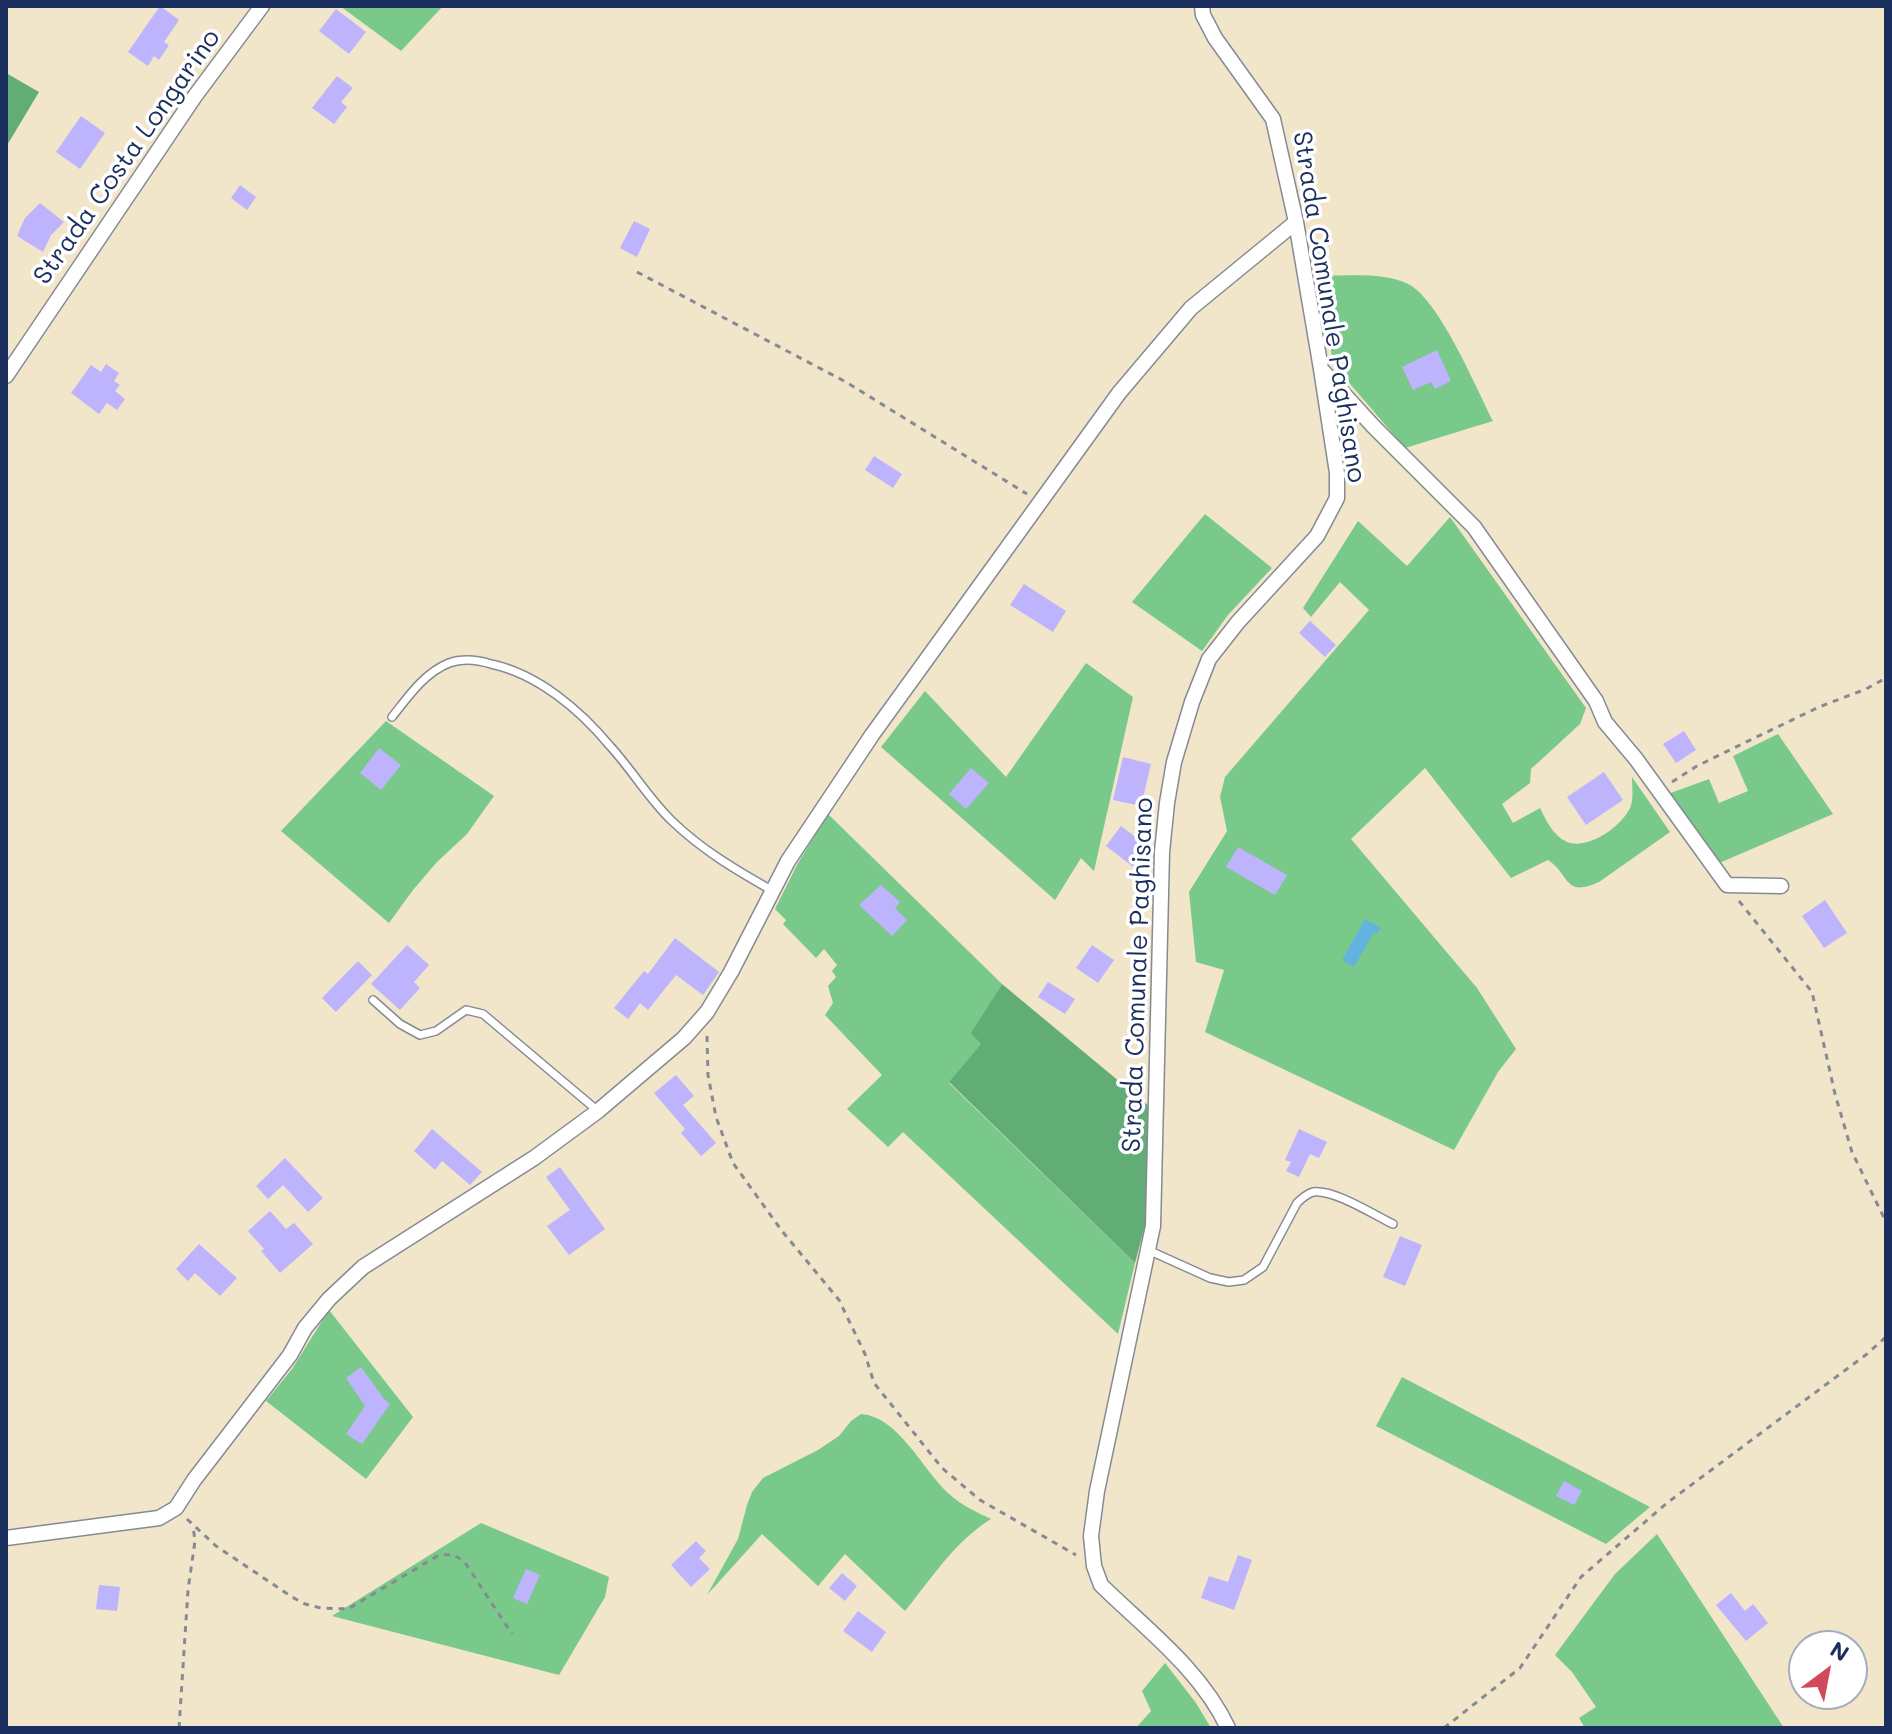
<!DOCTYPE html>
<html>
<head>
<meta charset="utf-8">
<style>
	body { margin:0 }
	#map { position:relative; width:1892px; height:1734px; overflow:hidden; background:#f1e5ca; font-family:Mali,sans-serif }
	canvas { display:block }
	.frame { position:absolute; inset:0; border:8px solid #1b2f5e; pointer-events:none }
	.north { position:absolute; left:1788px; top:1630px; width:80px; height:80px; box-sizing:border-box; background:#fff; border:2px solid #a4acbf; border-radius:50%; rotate:32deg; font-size:22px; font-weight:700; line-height:32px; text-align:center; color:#1b2f5e }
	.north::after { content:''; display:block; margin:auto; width:28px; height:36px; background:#d1495b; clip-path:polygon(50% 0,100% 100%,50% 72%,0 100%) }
</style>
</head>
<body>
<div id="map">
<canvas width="1892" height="1734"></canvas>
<div class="frame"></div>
<div class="north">N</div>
</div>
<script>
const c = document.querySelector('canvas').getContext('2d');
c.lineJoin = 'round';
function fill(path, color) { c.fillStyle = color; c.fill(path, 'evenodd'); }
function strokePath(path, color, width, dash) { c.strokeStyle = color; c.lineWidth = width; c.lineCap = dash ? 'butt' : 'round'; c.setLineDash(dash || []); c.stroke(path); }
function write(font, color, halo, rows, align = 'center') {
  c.font = font + ' Mali,sans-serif'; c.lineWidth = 7; c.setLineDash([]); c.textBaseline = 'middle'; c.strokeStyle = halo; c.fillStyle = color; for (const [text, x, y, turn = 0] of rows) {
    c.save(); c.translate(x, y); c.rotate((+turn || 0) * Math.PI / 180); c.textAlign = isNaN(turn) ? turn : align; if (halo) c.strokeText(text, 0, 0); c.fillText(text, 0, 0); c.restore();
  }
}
fill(new Path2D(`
	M340 6H443L401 51Z
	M1320 276C1347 276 1380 272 1406 283 1438 296 1476 388 1493 421L1405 448 1333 364Z
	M1205 514 1272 568 1228 615 1202 651 1132 602Z
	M1450 517 1586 708 1580 724 1531 769 1530 783 1502 804 1513 823 1540 808C1546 820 1553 836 1567 842 1588 850 1621 827 1630 808 1634 799 1632 786 1632 777L1670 832 1599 882C1563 898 1571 875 1548 860L1511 878 1425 768 1351 839 1477 988 1516 1049 1498 1072 1454 1150 1205 1032 1224 970 1196 962 1189 892 1227 831 1220 797 1225 777 1369 610 1340 582 1311 617 1303 608 1358 521 1407 566Z
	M1086 663 1133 697 1094 871 1081 858 1055 900 881 747 925 691 1006 777Z
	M386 721 494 796 467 834 437 862 413 890 389 923 281 831Z
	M1778 734 1833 814 1717 864 1668 794 1709 779 1719 803 1748 791 1733 756Z
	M828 814 1002 984 972 1033 982 1043 949 1083 1135 1263 1118 1334 903 1132 888 1147 847 1109 882 1075 825 1015 833 1003 828 986 836 977 832 971 837 965 824 949 816 958 783 924 786 920 775 909 798 863Z
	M329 1310 413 1417 366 1479 266 1401 292 1369Z
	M1402 1377 1650 1507 1606 1544 1376 1426Z
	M861 1414C899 1417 922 1469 948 1493 961 1505 976 1512 991 1519 955 1541 931 1579 905 1611L845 1554 818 1586 762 1534 707 1595 738 1539 747 1505 752 1492 763 1478 818 1450 839 1436 851 1421Z
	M481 1523 609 1577 605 1597 559 1675 332 1616Z
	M1657 1534 1784 1728H1585L1579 1718 1596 1707 1572 1672 1555 1655 1615 1574Z
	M1165 1663 1196 1703 1211 1728H1136L1151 1711 1142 1691Z`), '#79c98a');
fill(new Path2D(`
	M6 73 39 92 6 147Z
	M1002 984 1150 1107 1145 1225 1135 1263 949 1082 981 1044 971 1033Z`), '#62ad76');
fill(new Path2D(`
	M1365 919 1381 928 1377 934 1374 932 1354 967 1342 960Z`), '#62b4de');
fill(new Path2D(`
	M160 6 179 20 164 42 169 45 159 60 154 56 148 66 128 52Z
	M336 9 366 32 349 54 319 31Z
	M337 76 353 88 341 102 347 107 334 124 312 108Z
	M81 116 105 133 80 169 56 152Z
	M240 185 256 197 247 210 231 198Z
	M40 203 64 222 51 235 43 252 17 236 25 218Z
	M634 221 650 229 637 257 620 248Z
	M1437 350 1451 381 1435 389 1431 382 1413 390 1402 367Z
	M106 364 119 373 114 381 120 385 115 391 125 399 117 410 107 403 99 414 71 393 91 365 101 372Z
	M874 456 902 474 893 488 865 470Z
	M1024 584 1066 611 1053 632 1010 605Z
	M1310 621 1336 645 1325 657 1299 633Z
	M1684 731 1696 750 1676 763 1663 744Z
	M379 748 401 765 381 790 360 773Z
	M1123 757 1151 764 1141 806 1113 800Z
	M971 768 989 783 966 809 949 794Z
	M1604 772 1623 800 1586 825 1567 797Z
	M1121 826 1151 849 1136 869 1106 846Z
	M1238 847 1287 875 1275 895 1226 867Z
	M881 885 900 902 895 908 907 920 892 936 859 905Z
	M1825 900 1847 933 1824 948 1802 916Z
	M675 938 719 972 703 995 676 975 648 1010 640 1003 628 1019 614 1008 644 971 648 974Z
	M407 945 429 965 414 982 420 988 400 1010 371 984Z
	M1092 945 1114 960 1098 983 1076 968Z
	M358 961 372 975 336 1012 322 998Z
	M1048 982 1075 999 1065 1014 1038 997Z
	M676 1075 694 1096 683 1105 716 1143 701 1156 681 1133 685 1129 654 1093Z
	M432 1129 482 1172 470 1185 442 1161 435 1170 414 1151Z
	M1299 1129 1327 1142 1319 1158 1310 1154 1299 1177 1286 1171 1291 1162 1285 1160Z
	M285 1158 323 1198 308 1212 283 1185 268 1199 256 1186Z
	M560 1167 605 1229 569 1255 547 1226 570 1210 546 1177Z
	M270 1211 286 1229 294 1223 313 1244 280 1273 261 1251 264 1249 248 1231Z
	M1400 1236 1422 1245 1405 1286 1383 1277Z
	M199 1244 237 1278 220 1296 195 1273 188 1281 176 1269Z
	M361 1367 384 1399 390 1404 362 1444 346 1434 365 1406 346 1378Z
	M1564 1481 1582 1491 1574 1505 1556 1496Z
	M696 1541 706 1551 699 1558 710 1569 691 1587 671 1565Z
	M1238 1555 1252 1560 1234 1610 1201 1598 1209 1576 1228 1582Z
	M526 1569 540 1575 527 1604 513 1598Z
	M842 1573 857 1586 845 1601 829 1588Z
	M99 1585 120 1587 117 1611 96 1609Z
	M1731 1593 1745 1611 1753 1604 1768 1623 1746 1641 1716 1605Z
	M858 1611 886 1632 872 1652 843 1631Z`), '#beb4fe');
const lane = new Path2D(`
	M392 717C408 697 424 673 449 663 463 658 478 660 491 664 538 674 580 710 610 746 632 770 649 799 672 821 702 850 736 870 773 891
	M373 1000 400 1024 420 1035 436 1031 466 1010 483 1014 598 1111
	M1148 1250 1210 1278 1229 1282 1244 1280 1263 1267 1297 1203C1301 1199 1307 1194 1313 1192 1334 1189 1374 1215 1393 1224`);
const street = new Path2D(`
	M1202 6 1203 15 1215 38 1273 119 1296 222 1321 369 1337 473V498L1317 536 1238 622 1209 659 1192 702 1174 762 1167 803 1162 852 1153 1226 1097 1491 1091 1536 1094 1566 1101 1585C1146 1629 1201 1670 1228 1728
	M1321 369 1373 426 1474 527 1596 701 1605 722 1636 759 1727 885 1781 886
	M6 376 195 96 262 6
	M6 1538 159 1518 176 1508 194 1480 290 1355 305 1328 329 1299 363 1267 534 1158 598 1111 684 1038 707 1012 731 972 788 861 872 735 1119 393 1191 308 1296 222`);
strokePath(lane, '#868a94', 10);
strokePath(street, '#868a94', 17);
strokePath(new Path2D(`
	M637 272 846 382 1027 494
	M1672 782 1697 766 1742 744 1819 707 1866 689 1886 678
	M1739 901 1812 992 1835 1094 1852 1152 1886 1222
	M707 1036 708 1075 716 1117 733 1163 782 1231 839 1300 865 1354 874 1383 942 1468 980 1500 1076 1555
	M187 1519 216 1546 292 1597 305 1604 321 1608 348 1609 439 1555C450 1554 455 1555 464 1561L512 1634
	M179 1728 188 1590 195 1541 193 1526
	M1444 1728 1520 1668 1581 1577 1667 1503 1867 1354 1886 1337`), '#868a94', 3, [6, 6]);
strokePath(lane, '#fff', 7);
strokePath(street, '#fff', 14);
write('26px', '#1b2f5e', '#fff', [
	["Strada Costa Longarino",127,157,-55],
	["Strada Comunale Paghisano",1329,307,81],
	["Strada Comunale Paghisano",1138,975,-88]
]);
</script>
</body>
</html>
